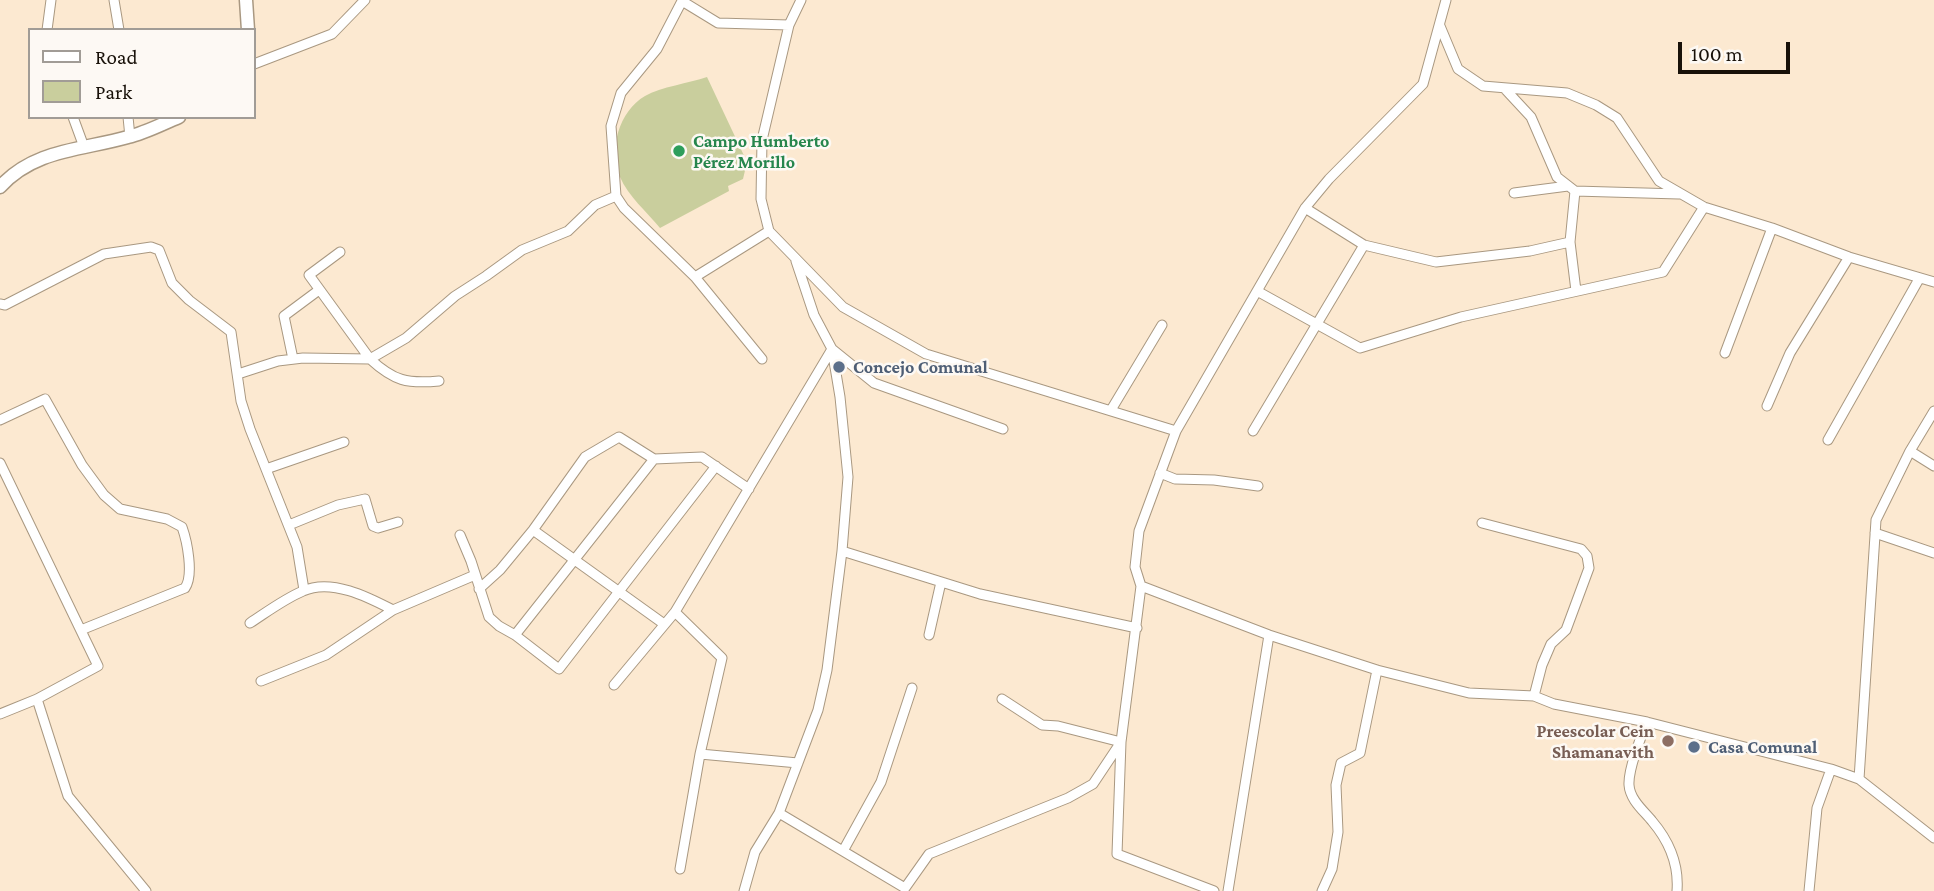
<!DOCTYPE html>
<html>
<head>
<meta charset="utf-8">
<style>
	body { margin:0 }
	#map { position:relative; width:1934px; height:891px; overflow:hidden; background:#fce9d1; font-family:"Crimson Pro",serif }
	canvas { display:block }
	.legend { position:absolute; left:28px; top:28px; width:228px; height:91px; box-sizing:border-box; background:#fdf9f4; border:2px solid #a19c96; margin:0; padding:9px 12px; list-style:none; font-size:21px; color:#181109 }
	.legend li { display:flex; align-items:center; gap:14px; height:35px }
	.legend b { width:35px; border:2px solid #a19c96 }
	.scale { position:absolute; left:1678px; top:42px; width:112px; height:32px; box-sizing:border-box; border:4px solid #181109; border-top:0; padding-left:9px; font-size:21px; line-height:24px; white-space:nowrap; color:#181109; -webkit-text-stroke:5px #fdf9f4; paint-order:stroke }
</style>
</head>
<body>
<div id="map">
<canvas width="1934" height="891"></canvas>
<ul class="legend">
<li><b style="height:9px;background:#fff"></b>Road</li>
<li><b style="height:19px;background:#c9ce9d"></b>Park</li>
</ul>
<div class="scale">100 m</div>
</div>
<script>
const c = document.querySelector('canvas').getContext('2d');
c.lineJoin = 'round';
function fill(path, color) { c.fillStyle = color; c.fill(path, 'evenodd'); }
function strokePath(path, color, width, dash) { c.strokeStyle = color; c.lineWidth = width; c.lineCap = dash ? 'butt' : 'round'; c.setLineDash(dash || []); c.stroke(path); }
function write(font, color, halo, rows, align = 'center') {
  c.font = font + ' "Crimson Pro",serif'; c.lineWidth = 5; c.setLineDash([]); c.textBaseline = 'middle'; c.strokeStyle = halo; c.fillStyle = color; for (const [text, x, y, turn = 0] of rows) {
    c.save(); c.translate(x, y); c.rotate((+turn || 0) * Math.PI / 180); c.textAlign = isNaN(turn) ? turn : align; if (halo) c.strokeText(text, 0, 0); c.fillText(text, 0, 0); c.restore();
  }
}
fill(new Path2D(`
	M707 77 747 162 743 179 728 186 729 191 660 228C647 212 628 196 620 177 608 150 619 111 645 96 661 87 689 83 707 77Z`), '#c9ce9d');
const street = new Path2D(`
	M114 0 119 30
	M801 0 789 25 762 140 761 199 769 231 843 307 926 354 1176 431
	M1446 0 1423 84 1329 179 1305 208 1176 431 1139 531 1135 567 1141 586 1269 635 1377 670 1469 693 1534 696 1554 704 1647 722 1831 769 1859 779 1934 838
	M1440 26 1458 69 1483 86 1567 93 1596 105 1617 118 1659 181 1704 207 1772 228 1849 257 1934 282
	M47 30 51 0
	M254 64 332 34 365 0
	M1505 89 1531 117 1557 177 1575 191 1679 194
	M73 117 84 147
	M128 117 130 137
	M1575 191 1570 242 1576 291
	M1514 193 1568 186
	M1305 208 1364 245 1436 262 1530 251 1570 242
	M769 231 695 277 624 208 616 196 611 126 621 93 657 49 682 1 718 23 789 25
	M340 252 309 275 370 359 406 338 455 296 486 276 522 250 568 231 595 205 616 196
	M695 277 762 359
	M1257 291 1360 348 1461 317 1663 272 1704 207
	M0 304 5 305 104 254 151 247 159 250 172 283 189 300 231 332 241 401 250 429 297 547 304 590
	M1725 353 1772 228
	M293 359 284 316 319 290
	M238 374 278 361 303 358 370 359C394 381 407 384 439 381
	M1767 406 1790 353 1849 257
	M1111 410 1162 325
	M0 420 45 399 82 465 104 495 120 509 167 519 182 527C187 541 194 575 185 588L81 630 84 637
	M1253 431 1364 245
	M1828 440 1919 279
	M1910 451 1934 466
	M0 463 98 666 37 699 0 714
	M716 466 559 669 515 635 654 459 702 457 749 489
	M266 469 344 442
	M1160 473 1175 479 1214 480 1258 486
	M1482 523 1581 549 1587 556 1589 568 1566 630 1551 644 1542 665 1534 696
	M289 525 338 505 365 499 373 526 378 528 398 522
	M533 530 664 624
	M1875 533 1934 553
	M460 535 471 561 489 617 499 626 515 635
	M842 551 980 594 1137 628
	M1141 586 1121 742 1117 854 1214 891
	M479 589 500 570 533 530 585 457 619 437 654 459
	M250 623C267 612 284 599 303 591 331 578 368 597 393 610
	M929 635 941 582
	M261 681 326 655 393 610 475 575
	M614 685 675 612
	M37 699 68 796 146 891
	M1002 699 1042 725 1058 726 1121 742 1093 784 1068 798 929 854 905 888 779 813 818 710 827 670 842 551 848 477 840 397 832 349 874 383 1003 429
	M1647 722C1641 736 1628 770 1629 785 1630 800 1644 811 1652 821 1669 841 1679 865 1677 891
	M700 754 722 658 675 612 832 349 814 315 796 261
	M1859 779 1876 520 1910 451 1934 411
	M843 851 881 782 912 688
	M680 869 700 754 798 763
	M744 891 755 852 779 813
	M1228 891 1269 635
	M1322 891 1332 869 1338 832 1336 785 1341 763 1360 753 1377 670
	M1809 891 1817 808 1831 769`);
const secondary = new Path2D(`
	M246 0 248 30
	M0 187C34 149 83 150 128 137 145 133 162 124 179 117`);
strokePath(street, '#a99881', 11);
strokePath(secondary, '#a99881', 15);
strokePath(street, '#fff', 9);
strokePath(secondary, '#fff', 12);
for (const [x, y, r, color] of [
	[679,151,7,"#2e9e5b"],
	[839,367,7,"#5c6f8a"],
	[1668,741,7,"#8d6e63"],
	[1694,747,7,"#5c6f8a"]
]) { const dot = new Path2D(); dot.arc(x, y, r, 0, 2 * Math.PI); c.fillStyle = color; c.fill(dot); strokePath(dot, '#fdf9f4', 2.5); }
write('bold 18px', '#27864d', '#fdf9f4', [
	["Campo Humberto",693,141],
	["Pérez Morillo",693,162]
], 'left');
write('bold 18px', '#4e5e75', '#fdf9f4', [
	["Concejo Comunal",853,367],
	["Casa Comunal",1708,747]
], 'left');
write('bold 18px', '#785e54', '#fdf9f4', [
	["Preescolar Cein",1654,731],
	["Shamanavith",1654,752]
], 'right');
</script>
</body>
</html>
